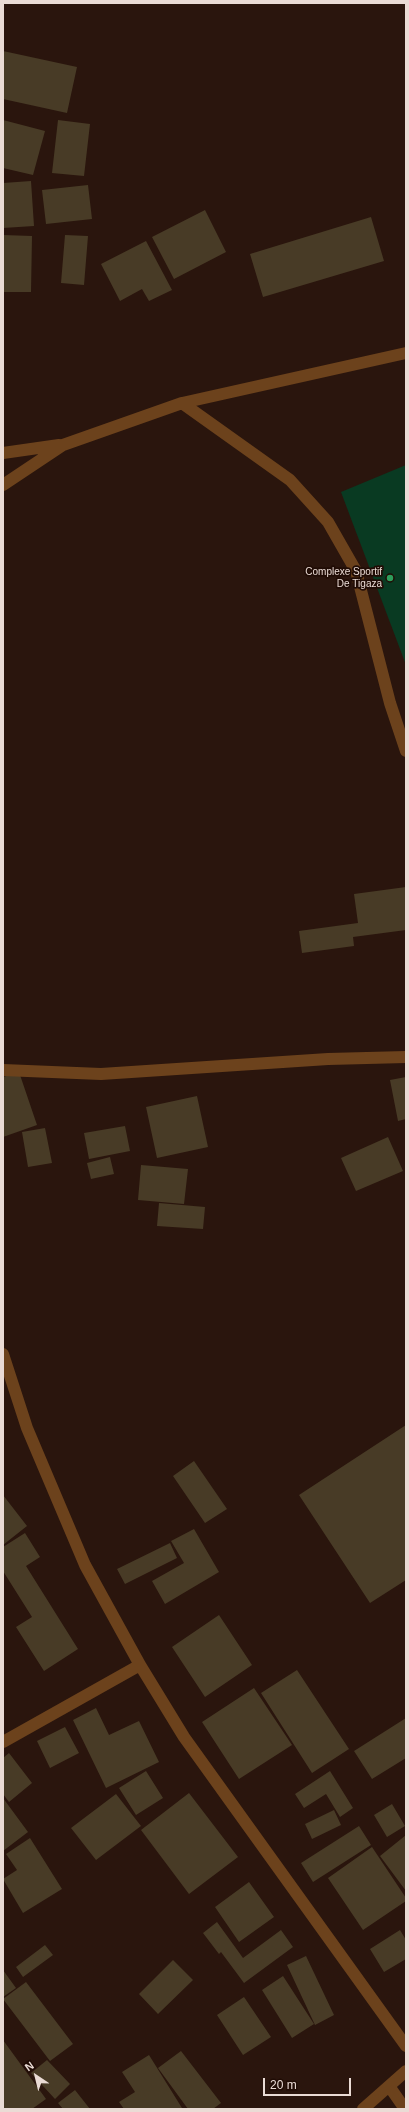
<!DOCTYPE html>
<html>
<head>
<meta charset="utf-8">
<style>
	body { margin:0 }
	#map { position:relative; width:409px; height:2112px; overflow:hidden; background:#2a150d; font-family:Arial,sans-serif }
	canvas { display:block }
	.frame { position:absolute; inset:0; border:4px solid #eadbd5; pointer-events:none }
	.north { position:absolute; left:16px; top:2056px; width:40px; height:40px; -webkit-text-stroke:3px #200c05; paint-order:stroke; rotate:325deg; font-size:11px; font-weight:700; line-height:16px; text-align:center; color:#eadbd5 }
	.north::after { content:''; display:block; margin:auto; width:14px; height:18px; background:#eadbd5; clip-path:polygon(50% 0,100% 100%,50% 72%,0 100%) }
	.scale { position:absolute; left:263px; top:2078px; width:88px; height:18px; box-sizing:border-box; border:2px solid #eadbd5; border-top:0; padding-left:5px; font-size:12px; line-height:14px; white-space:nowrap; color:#eadbd5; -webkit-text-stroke:3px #200c05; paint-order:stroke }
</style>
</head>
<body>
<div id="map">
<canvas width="409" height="2112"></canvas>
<div class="frame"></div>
<div class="north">N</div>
<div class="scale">20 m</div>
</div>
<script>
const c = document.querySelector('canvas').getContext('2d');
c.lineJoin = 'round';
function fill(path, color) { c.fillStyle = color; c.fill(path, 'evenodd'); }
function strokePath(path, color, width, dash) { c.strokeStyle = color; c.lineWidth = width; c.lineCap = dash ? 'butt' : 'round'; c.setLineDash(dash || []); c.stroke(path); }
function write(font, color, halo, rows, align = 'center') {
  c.font = font + ' Arial,sans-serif'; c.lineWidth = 3.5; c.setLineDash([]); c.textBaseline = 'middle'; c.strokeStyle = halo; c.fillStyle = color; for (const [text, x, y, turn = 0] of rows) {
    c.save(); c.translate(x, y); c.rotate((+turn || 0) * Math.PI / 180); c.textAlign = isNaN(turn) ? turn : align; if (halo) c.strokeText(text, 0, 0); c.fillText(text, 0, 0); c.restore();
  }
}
fill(new Path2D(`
	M406 465V665L341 492Z`), '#093a22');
fill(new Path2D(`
	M3 51 77 67 67 113 3 99Z
	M3 120 45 131 33 175 3 168Z
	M58 120 90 124 84 176 52 173Z
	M31 181 34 226 3 228V183Z
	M88 185 92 219 46 224 42 190Z
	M205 210 226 252 174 279 152 237Z
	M371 217 384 261 263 297 250 254Z
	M3 235 32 236 31 292H3Z
	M65 235 88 236 84 285 61 283Z
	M146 241 172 290 149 301 142 289 120 301 101 264Z
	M406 887V930L353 937 354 946 302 953 299 931 358 923 354 894Z
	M19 1072 37 1125 3 1137V1077Z
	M406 1077V1119L398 1121 390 1080Z
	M197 1096 208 1147 157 1158 146 1107Z
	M125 1126 130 1151 89 1159 84 1133Z
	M45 1128 52 1163 28 1167 22 1132Z
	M388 1137 403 1171 356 1191 341 1158Z
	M110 1157 114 1174 91 1179 87 1163Z
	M141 1165 188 1169 184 1204 138 1200Z
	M159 1203 205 1207 203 1229 157 1226Z
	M406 1425V1580L370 1603 299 1495Z
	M194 1461 227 1509 205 1523 173 1476Z
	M3 1495 27 1526 3 1545Z
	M194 1529 219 1572 165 1604 152 1581 184 1563 171 1541Z
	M25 1533 40 1557 26 1566 78 1649 44 1671 16 1627 32 1617 3 1571V1547Z
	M170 1543 177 1558 125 1584 117 1569Z
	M219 1615 252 1665 205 1697 172 1647Z
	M297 1670 349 1749 312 1773 261 1693Z
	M254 1688 292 1745 239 1779 202 1722Z
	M96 1708 109 1735 139 1721 159 1762 106 1788 73 1720Z
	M406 1718V1758L372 1779 354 1751Z
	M65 1727 79 1753 50 1768 37 1741Z
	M9 1753 32 1783 9 1802 3 1794V1758Z
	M146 1771 163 1798 136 1815 119 1788Z
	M330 1771 353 1808 340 1817 326 1794 304 1808 295 1794Z
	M189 1793 238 1857 189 1894 141 1830Z
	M116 1794 141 1826 96 1860 71 1828Z
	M3 1798 28 1832 3 1851Z
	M392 1804 405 1826 387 1837 374 1815Z
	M334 1810 341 1825 312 1839 305 1824Z
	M359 1826 371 1845 313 1882 301 1863Z
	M406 1835V1891L380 1856Z
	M30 1838 62 1889 23 1913 3 1879 17 1870 6 1854Z
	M372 1847 406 1898V1901L363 1930 328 1878Z
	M249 1882 274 1917 239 1942 215 1907Z
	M217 1922 243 1958 281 1930 293 1947 244 1983 221 1952 219 1954 203 1933Z
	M400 1930 406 1940V1959L384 1972 370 1949Z
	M45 1945 53 1955 23 1977 16 1967Z
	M306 1956 334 2015 315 2025 287 1965Z
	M173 1960 193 1980 158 2014 139 1994Z
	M3 1970 16 1988 3 1997Z
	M283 1976 314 2024 292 2038 262 1990Z
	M26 1982 73 2044 50 2061 3 1999Z
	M244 1997 271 2037 243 2055 217 2015Z
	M3 2040 46 2099 32 2109H3Z
	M181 2051 221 2103 213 2109H188L158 2068Z
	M149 2055 182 2108 180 2109H124L119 2102 135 2092 122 2072Z
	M47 2060 70 2084 55 2099 31 2073Z
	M75 2090 90 2109H63L58 2103Z`), '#483b26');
strokePath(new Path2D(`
	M182 403 290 480 328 522 356 571 390 703 406 751
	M3 453 59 445
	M3 485 63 445 182 403 406 353
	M3 1070 101 1074 328 1059 406 1057
	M3 1354 27 1428 85 1565 140 1665 184 1737 406 2046
	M3 1742 140 1665
	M389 2086 405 2109
	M363 2109 406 2071`), '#6c421c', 12);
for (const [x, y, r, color] of [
	[390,578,4,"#2e9e5b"]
]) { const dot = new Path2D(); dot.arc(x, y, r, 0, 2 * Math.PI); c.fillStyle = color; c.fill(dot); strokePath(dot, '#200c05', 1.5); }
write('10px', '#eadbd5', '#200c05', [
	["Complexe Sportif",382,572],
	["De Tigaza",382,584]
], 'right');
</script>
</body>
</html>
